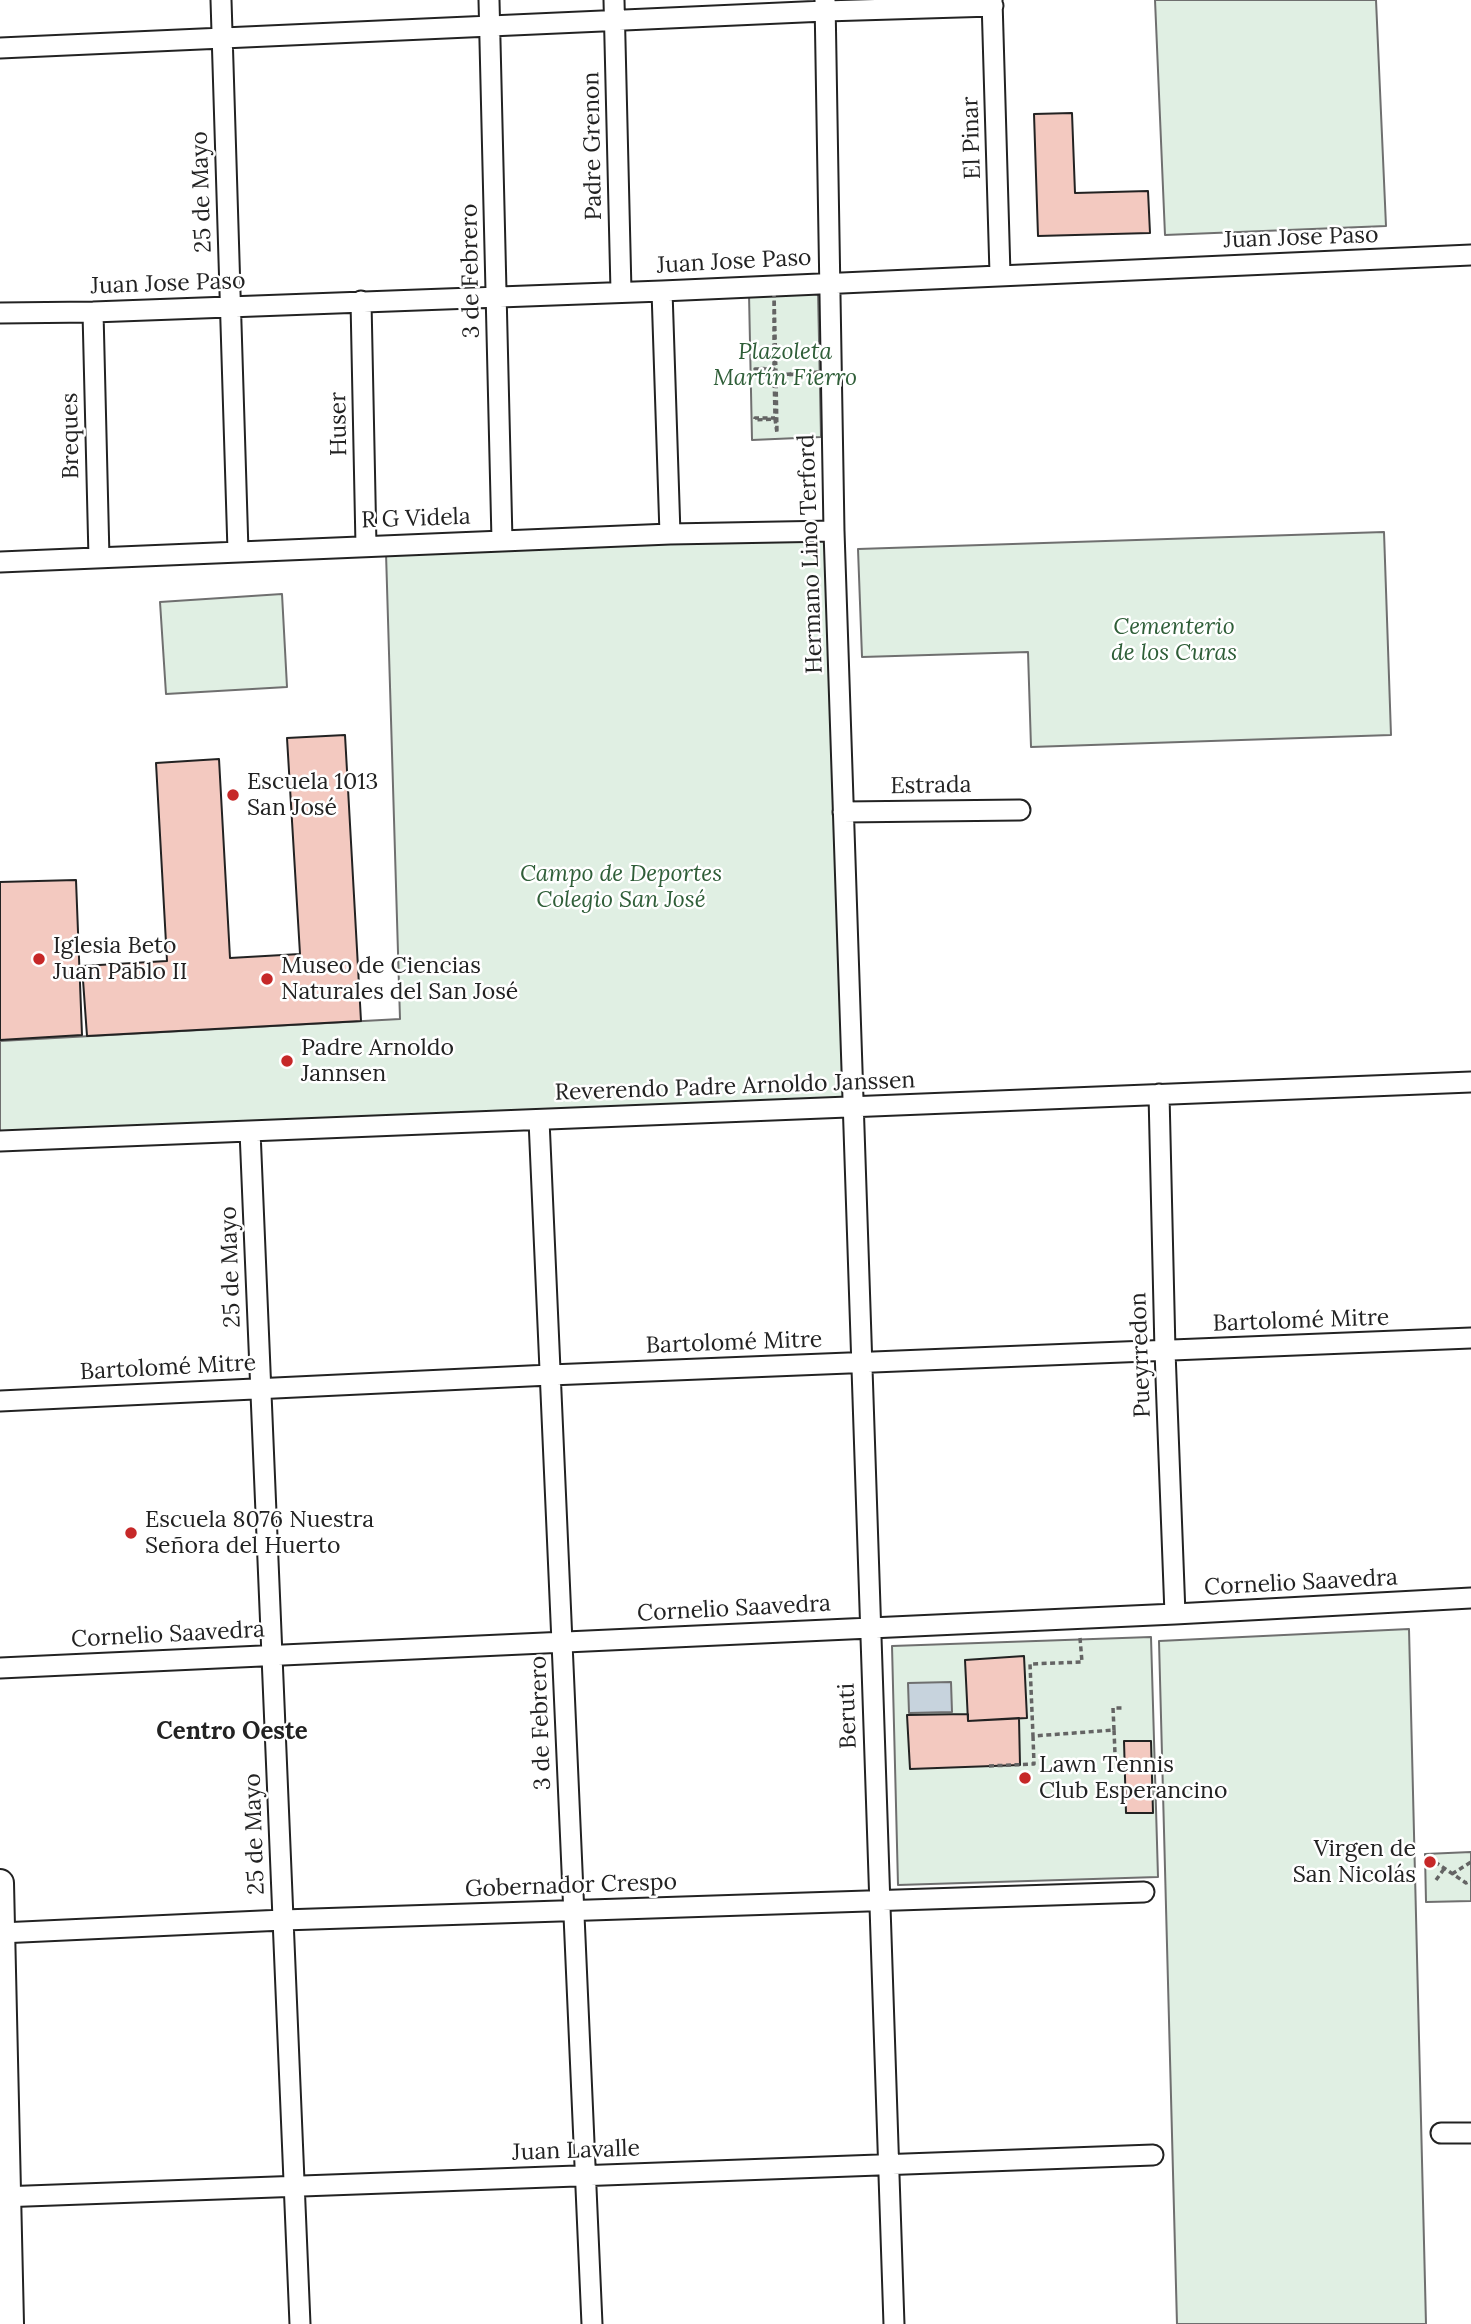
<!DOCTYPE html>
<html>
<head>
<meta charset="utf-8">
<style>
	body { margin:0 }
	canvas { display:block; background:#fff }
</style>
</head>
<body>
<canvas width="1471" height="2324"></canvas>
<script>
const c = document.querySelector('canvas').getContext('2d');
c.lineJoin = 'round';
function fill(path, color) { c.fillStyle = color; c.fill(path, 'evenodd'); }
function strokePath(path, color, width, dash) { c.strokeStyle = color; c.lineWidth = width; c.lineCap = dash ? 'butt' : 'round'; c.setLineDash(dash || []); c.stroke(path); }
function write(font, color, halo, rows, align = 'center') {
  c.font = font + ' Lora,serif'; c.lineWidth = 5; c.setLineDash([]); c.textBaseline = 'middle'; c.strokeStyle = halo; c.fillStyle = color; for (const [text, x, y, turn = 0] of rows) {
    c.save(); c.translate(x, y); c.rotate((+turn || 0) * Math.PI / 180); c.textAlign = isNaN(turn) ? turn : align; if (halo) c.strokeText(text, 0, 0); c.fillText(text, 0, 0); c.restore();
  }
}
const green = new Path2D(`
	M1155 0H1376L1386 226 1165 235Z
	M818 291 821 437 752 440 749 294Z
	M834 531 853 1107 0 1140V1041L400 1019 386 553Z
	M1384 532 1391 735 1031 747 1028 652 862 657 858 549Z
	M282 594 287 687 166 694 160 602Z
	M1409 1629 1426 2324H1177L1159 1641Z
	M1151 1637 1158 1877 898 1885 892 1646Z
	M1471 1852V1901L1426 1902 1425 1854Z`);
fill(green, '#e0efe3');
strokePath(green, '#6f6f6f', 2);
const water = new Path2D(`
	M951 1682 952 1712 909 1713 908 1683Z`);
fill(water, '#c7d3dd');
strokePath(water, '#6f6f6f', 2);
const building = new Path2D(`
	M1072 113 1075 193 1148 191 1150 233 1038 236 1034 114Z
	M345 735 361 1021 87 1036 82 966 167 961 156 763 219 759 230 958 300 954 287 738Z
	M76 880 82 1035 0 1040V882Z
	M1024 1656 1027 1718 968 1721 965 1660Z
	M968 1714V1721L1019 1718 1020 1765 910 1769 907 1715Z
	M1124 1741H1151L1153 1813H1126Z`);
fill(building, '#f3c9c0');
strokePath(building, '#222', 2);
const street = new Path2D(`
	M221 0 238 551
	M489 0 502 540
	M614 0 621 291
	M825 0 834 531 894 2324
	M992 0 1000 274
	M0 48 825 11 993 6
	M662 291 670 534
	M361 301 366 546
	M93 312 99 558
	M0 313 93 312 662 291 1471 255
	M0 562 670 534 834 531
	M843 812 1020 810
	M1159 1094 1165 1351 1175 1614
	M539 1120 592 2324
	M250 1131 300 2324
	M0 1141 1471 1082
	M0 1401 550 1375 1471 1338
	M0 1668 1175 1614 1471 1598
	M0 1933 283 1920 1144 1892
	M1441 2133H1471
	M0 2197 1153 2155`);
const secondary = new Path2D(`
	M0 1883 10 2324`);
strokePath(street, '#222', 23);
strokePath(secondary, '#222', 30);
strokePath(new Path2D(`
	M774 292 776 375 820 372 776 376 777 433 775 419 755 420V418H775L774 369H755L774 368Z
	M1080 1638 1082 1662 1030 1664 1033 1736 1114 1730 1115 1754
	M1114 1730 1113 1708H1123
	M989 1766 1034 1764 1033 1736
	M1435 1862 1466 1883 1471 1881
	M1452 1874 1471 1862
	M1436 1880 1444 1869`), '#646464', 3.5, [5, 3.5]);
strokePath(street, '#fff', 19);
strokePath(secondary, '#fff', 26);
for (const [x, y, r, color] of [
	[233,795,7,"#c62828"],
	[39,959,7,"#c62828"],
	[267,979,7,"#c62828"],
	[287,1061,7,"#c62828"],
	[131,1533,7,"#c62828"],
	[1025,1778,7,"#c62828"],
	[1430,1862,7,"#c62828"]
]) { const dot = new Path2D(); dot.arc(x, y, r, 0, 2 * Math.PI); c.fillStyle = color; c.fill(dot); strokePath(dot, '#fff', 2.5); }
write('23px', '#222', '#fff', [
	["El Pinar",972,138,-92],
	["Padre Grenon",593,146,-91],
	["25 de Mayo",202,192,-92],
	["Juan Jose Paso",1301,238,-2],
	["Juan Jose Paso",734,262,-3],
	["3 de Febrero",471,271,-91],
	["Juan Jose Paso",168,284,-2],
	["Huser",339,424,-91],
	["Breques",71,436,-91],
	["R G Videla",416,519,-2],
	["Hermano Lino Terford",811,554,-92],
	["Estrada",931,786,-1],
	["Reverendo Padre Arnoldo Janssen",735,1087,-2],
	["25 de Mayo",231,1267,-92],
	["Bartolomé Mitre",1301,1321,-2],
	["Bartolomé Mitre",734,1343,-2],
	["Pueyrredon",1141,1355,-92],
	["Bartolomé Mitre",168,1368,-3],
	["Cornelio Saavedra",1301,1583,-3],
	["Cornelio Saavedra",734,1609,-3],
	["Cornelio Saavedra",168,1635,-3],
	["Beruti",848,1716,-92],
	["3 de Febrero",541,1723,-92],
	["25 de Mayo",255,1834,-92],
	["Gobernador Crespo",571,1886,-2],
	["Juan Lavalle",576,2151,-2]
]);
write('italic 23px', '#2f5e38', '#fff', [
	["Plazoleta",785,352],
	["Martín Fierro",785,378],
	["Cementerio",1174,627],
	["de los Curas",1174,653],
	["Campo de Deportes",621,874],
	["Colegio San José",621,900]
]);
write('23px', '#222', '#fff', [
	["Escuela 1013",247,782],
	["San José",247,808],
	["Iglesia Beto",53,946],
	["Juan Pablo II",53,972],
	["Museo de Ciencias",281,966],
	["Naturales del San José",281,992],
	["Padre Arnoldo",301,1048],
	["Jannsen",301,1074],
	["Escuela 8076 Nuestra",145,1520],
	["Señora del Huerto",145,1546],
	["Lawn Tennis",1039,1765],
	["Club Esperancino",1039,1791],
	["Virgen de",1416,1849,"right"],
	["San Nicolás",1416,1875,"right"]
], 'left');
write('bold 24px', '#222', '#fff', [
	["Centro Oeste",232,1732]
]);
</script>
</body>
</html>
